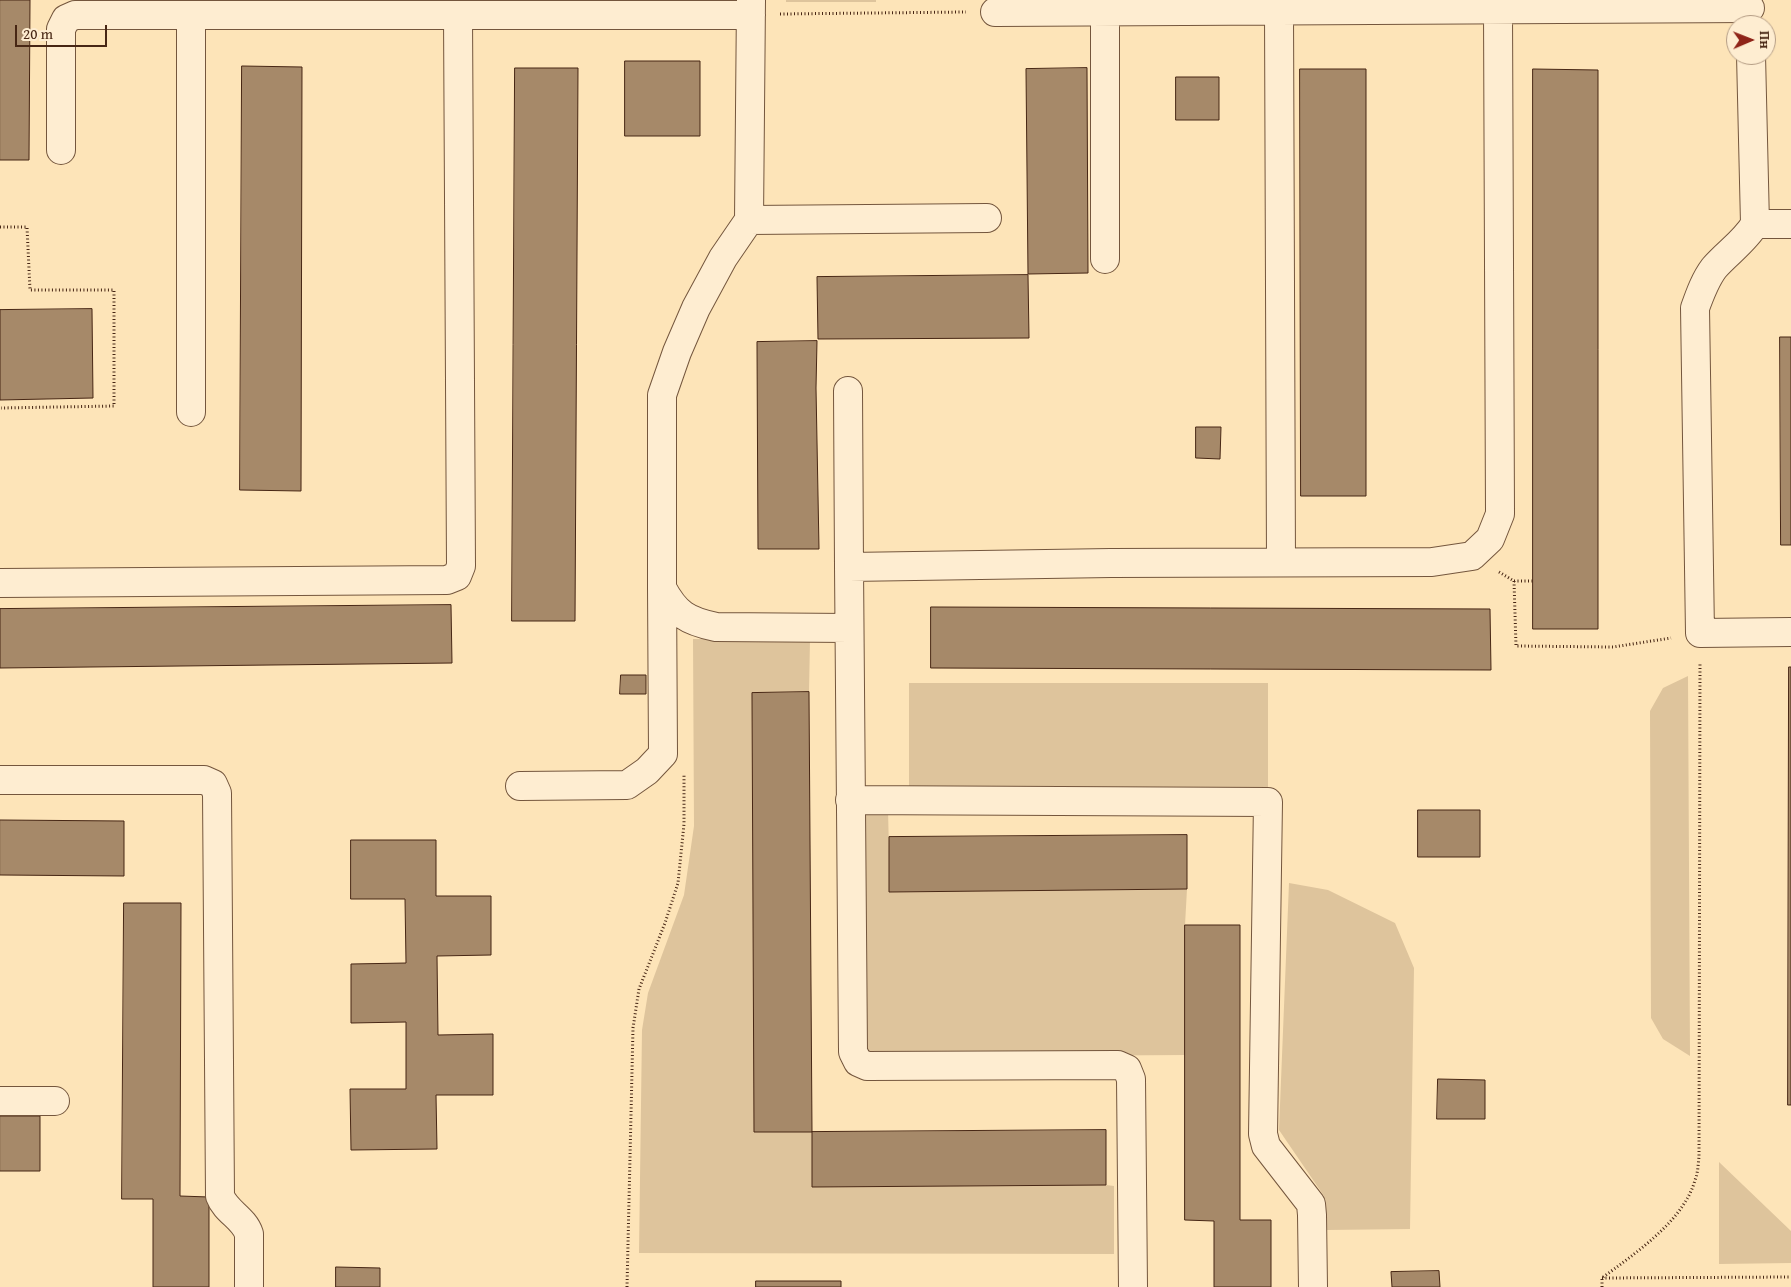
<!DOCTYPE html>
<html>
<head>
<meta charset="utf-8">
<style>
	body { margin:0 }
	#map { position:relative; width:1791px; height:1287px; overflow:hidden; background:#fde4b8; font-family:"Gentium Book Plus",serif }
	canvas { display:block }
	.north { position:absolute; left:1726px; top:15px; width:50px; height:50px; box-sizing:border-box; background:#feedd1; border:1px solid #b59d85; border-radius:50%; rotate:89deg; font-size:14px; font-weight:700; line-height:20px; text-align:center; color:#472614 }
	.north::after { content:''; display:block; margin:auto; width:18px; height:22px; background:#8f2418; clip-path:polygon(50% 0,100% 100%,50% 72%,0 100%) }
	.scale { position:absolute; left:15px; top:25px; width:92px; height:22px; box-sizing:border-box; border:2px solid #472614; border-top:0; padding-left:6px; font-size:15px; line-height:18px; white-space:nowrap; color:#472614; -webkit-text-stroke:4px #feedd1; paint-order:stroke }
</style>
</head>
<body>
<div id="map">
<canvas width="1791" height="1287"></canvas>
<div class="north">Пн</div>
<div class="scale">20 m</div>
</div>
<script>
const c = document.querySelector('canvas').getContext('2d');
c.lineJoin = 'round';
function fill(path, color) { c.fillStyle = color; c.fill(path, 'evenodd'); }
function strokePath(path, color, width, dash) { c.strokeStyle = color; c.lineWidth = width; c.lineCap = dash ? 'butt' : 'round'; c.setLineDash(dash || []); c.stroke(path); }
fill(new Path2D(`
	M786 0H876V2H786Z
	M693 639 810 640 809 692 752 693 754 1132H812V1187L1106 1185 1114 1186V1254L639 1253 642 1030 648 993 684 895 694 826Z
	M1688 676 1690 1056 1663 1039 1651 1018 1650 711 1663 688Z
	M909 683H1268V792H909Z
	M888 810 890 892 1187 889 1185 925 1186 1055 862 1057 858 811Z
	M1289 883 1328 890 1395 923 1414 968 1410 1229 1327 1230 1324 1196 1279 1130Z
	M1719 1162 1791 1231V1263L1719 1264Z`), '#dec49c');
const building = new Path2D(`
	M0 0H30L29 160H0Z
	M625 61H700V136H625Z
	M242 66 302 67 301 491 240 490Z
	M515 68H578L575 621H512Z
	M1087 68 1088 273 1028 274 1026 69Z
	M1300 69H1366V496H1301Z
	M1533 69 1598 70V629H1533Z
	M1176 77H1219V120H1176Z
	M1028 275 1029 338 818 339 817 277Z
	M92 309 93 398 0 400V310Z
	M1780 337H1791V545H1781Z
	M817 341 816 388 819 549H758L757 342Z
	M1196 427H1221L1220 459 1196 458Z
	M451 605 452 663 0 668V609Z
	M931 607 1490 609 1491 670 931 668Z
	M1789 667H1791V1105H1788Z
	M621 675H646V694H620Z
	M809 692 812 1132H754L752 693Z
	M1418 810H1480V857H1418Z
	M0 820 124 821V876L0 875Z
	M1187 835V889L889 892V837Z
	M351 840H436V896H491V955L437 956 438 1035 493 1034V1095H436L437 1149 351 1150 350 1089H406V1022L351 1023V964L406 963 405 899H351Z
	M124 903H181L180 1196 209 1197V1287H153V1199H122Z
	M1185 925H1240V1220H1271V1287H1214V1221L1185 1220Z
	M1438 1079 1485 1080V1119H1437Z
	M0 1116H40V1171H0Z
	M1106 1130V1185L812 1187V1132Z
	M336 1267 380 1268V1287H336Z
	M1439 1271 1440 1287H1392L1391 1272Z
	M756 1281H841V1287H756Z`);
fill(building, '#a68969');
strokePath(building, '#472614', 1);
const minor = new Path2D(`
	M751 0 749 220 723 258 696 308 677 352 662 395V588C676 614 687 621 716 627L849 628
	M1279 11 1281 562
	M995 12 1750 8
	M1105 12V259
	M1751 55 1755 224C1745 241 1727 253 1714 268 1705 280 1700 294 1695 308L1700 633 1791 632
	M61 150V29L66 19 75 15H751
	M749 220 987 218
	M1755 224H1791
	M848 391 849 567
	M191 412V15
	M0 583 447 580 457 576 461 566 458 15
	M0 780H204L213 784 217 793 220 1196C226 1212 244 1218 249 1234V1287
	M520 786 627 785 647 771 663 754 662 588
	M850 800 1268 802 1263 1134 1266 1146 1311 1204 1312 1215 1313 1287
	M0 1101H55
	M1133 1287 1131 1079 1127 1069 1118 1065 867 1066 858 1062 853 1052 849 567 1111 563 1432 562 1472 556 1490 539 1500 514 1498 11`);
strokePath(minor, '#74563d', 30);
strokePath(new Path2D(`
	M780 14 966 12
	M0 227H27L30 290H114V406L1 408
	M1499 572 1514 581 1516 646 1613 647 1671 638
	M1514 581H1533
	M1602 1278 1791 1277
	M627 1287 633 1028 639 989 665 923 678 883 684 824V775
	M1602 1287V1278C1634 1254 1684 1221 1695 1180 1698 1173 1698 1165 1699 1157L1700 663`), '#472614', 3, [1, 2.5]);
strokePath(minor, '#feedd1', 28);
</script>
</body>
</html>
